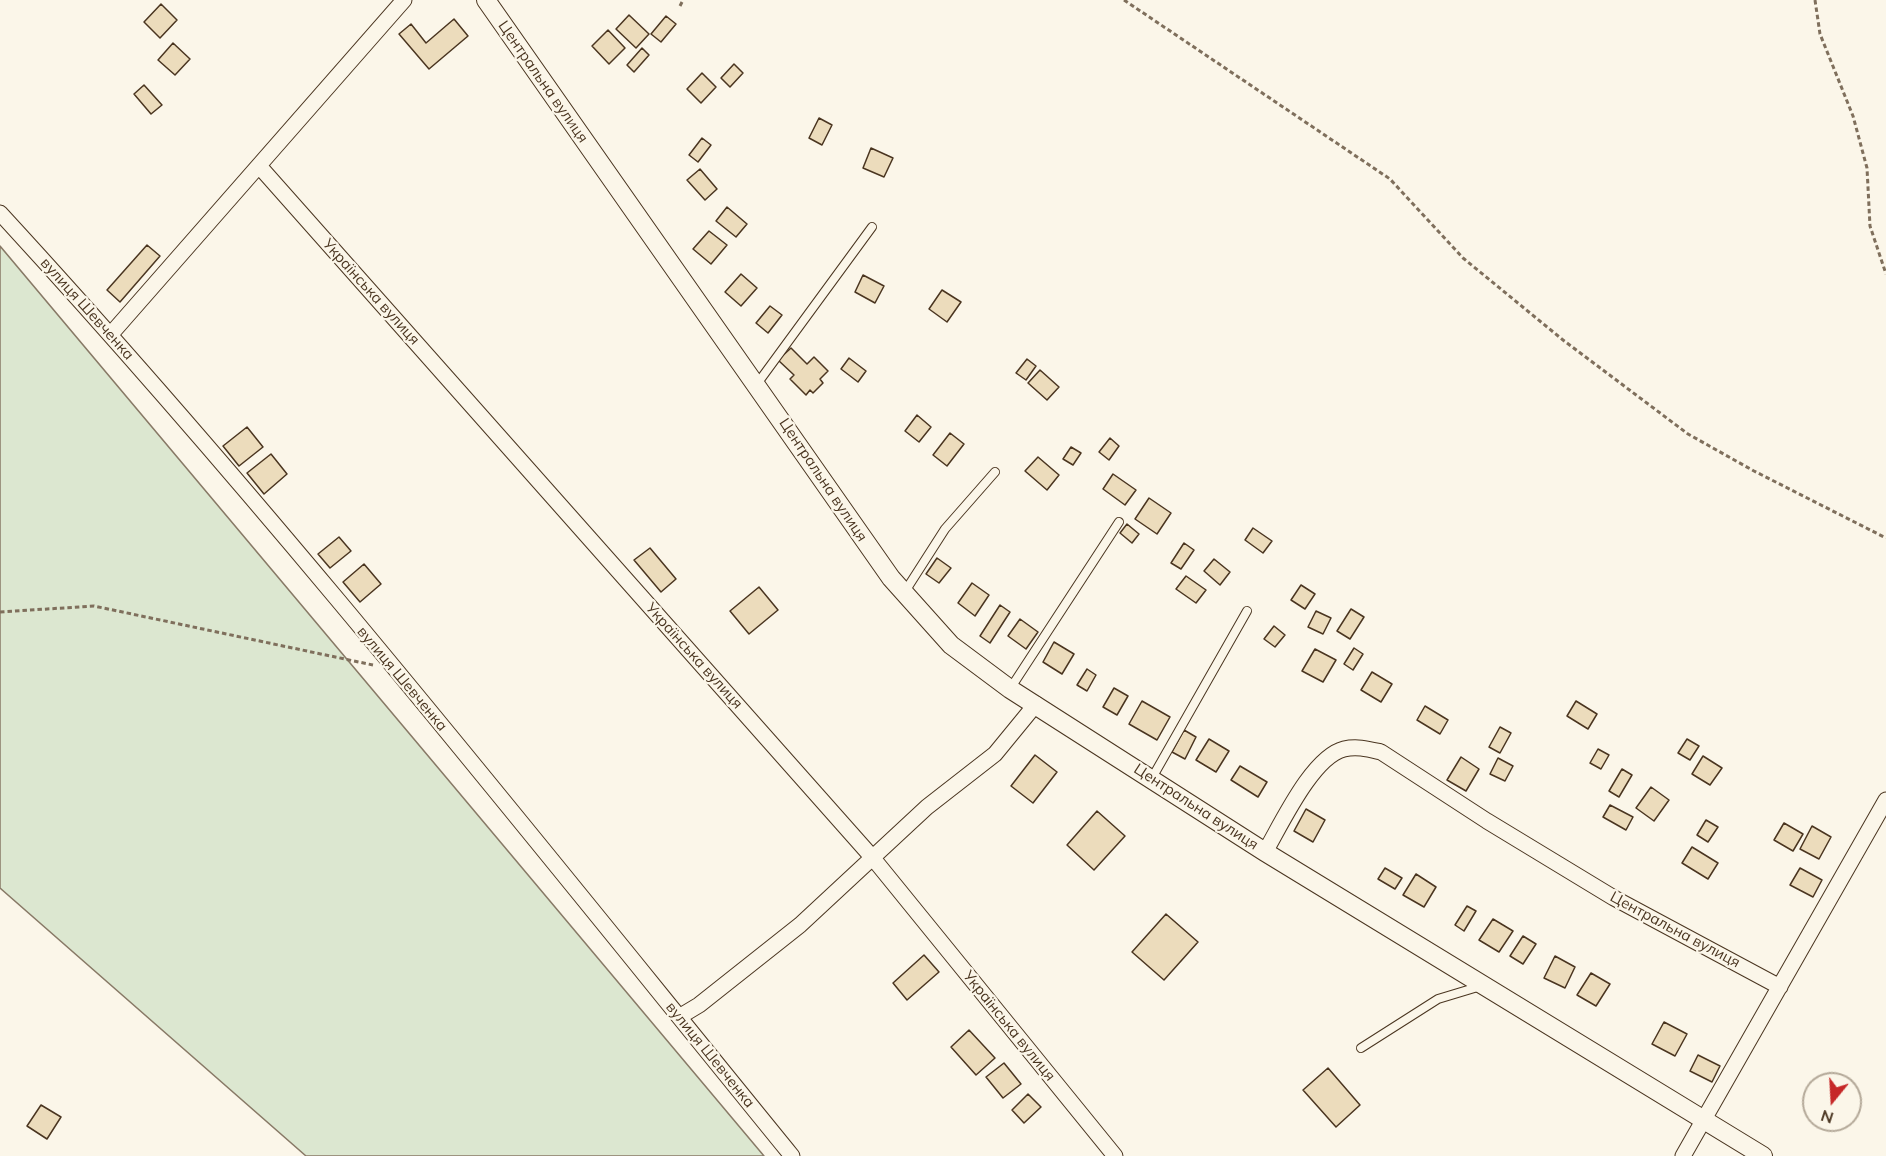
<!DOCTYPE html>
<html>
<head>
<meta charset="utf-8">
<style>
	body { margin:0 }
	#map { position:relative; width:1886px; height:1156px; overflow:hidden; background:#fbf6e9; font-family:Mulish,sans-serif }
	canvas { display:block }
	.north { position:absolute; left:1802px; top:1072px; width:60px; height:60px; box-sizing:border-box; background:#fbf6e9; border:2px solid #b4a999; border-radius:50%; rotate:198deg; font-size:16px; font-weight:700; line-height:24px; text-align:center; color:#4a3520 }
	.north::after { content:''; display:block; margin:auto; width:21px; height:27px; background:#c62828; clip-path:polygon(50% 0,100% 100%,50% 72%,0 100%) }
</style>
</head>
<body>
<div id="map">
<canvas width="1886" height="1156"></canvas>
<div class="north">N</div>
</div>
<script>
const c = document.querySelector('canvas').getContext('2d');
c.lineJoin = 'round';
function fill(path, color) { c.fillStyle = color; c.fill(path, 'evenodd'); }
function strokePath(path, color, width, dash) { c.strokeStyle = color; c.lineWidth = width; c.lineCap = dash ? 'butt' : 'round'; c.setLineDash(dash || []); c.stroke(path); }
function write(font, color, halo, rows, align = 'center') {
  c.font = font + ' Mulish,sans-serif'; c.lineWidth = 4.5; c.setLineDash([]); c.textBaseline = 'middle'; c.strokeStyle = halo; c.fillStyle = color; for (const [text, x, y, turn = 0] of rows) {
    c.save(); c.translate(x, y); c.rotate((+turn || 0) * Math.PI / 180); c.textAlign = isNaN(turn) ? turn : align; if (halo) c.strokeText(text, 0, 0); c.fillText(text, 0, 0); c.restore();
  }
}
const green = new Path2D(`
	M0 246 764 1156H306L0 888Z`);
fill(green, '#dce7d0');
strokePath(green, '#887966', 1.5);
const building = new Path2D(`
	M161 4 177 20 160 38 144 22Z
	M629 15 649 34 636 48 616 29Z
	M666 16 676 24 661 42 651 34Z
	M454 19 468 36 429 69 399 34 411 24 426 43Z
	M608 30 625 48 609 64 592 46Z
	M173 43 190 59 175 75 158 60Z
	M642 48 649 55 634 72 627 65Z
	M734 64 743 73 730 87 721 78Z
	M702 73 716 87 701 103 687 89Z
	M144 85 162 105 151 114 134 94Z
	M819 118 832 125 822 145 809 138Z
	M702 138 711 145 698 162 689 155Z
	M871 148 893 158 884 177 863 168Z
	M700 169 717 189 705 200 687 180Z
	M727 207 747 224 736 237 716 221Z
	M709 231 727 245 711 264 693 249Z
	M147 245 160 256 120 302 107 290Z
	M741 274 757 288 741 306 725 292Z
	M863 275 884 286 875 303 855 292Z
	M942 290 961 302 947 322 929 309Z
	M770 306 782 315 768 333 756 323Z
	M791 348 807 364 814 357 828 371 820 379 823 383 813 393 810 390 806 395 790 379 794 375 778 360Z
	M849 358 866 371 858 382 841 369Z
	M1027 359 1036 366 1026 380 1016 373Z
	M1040 370 1059 387 1047 400 1028 383Z
	M917 415 931 427 919 442 905 431Z
	M247 427 263 447 239 466 223 446Z
	M950 433 964 444 947 466 933 455Z
	M1110 438 1119 446 1109 460 1099 452Z
	M1071 447 1081 453 1073 465 1063 459Z
	M271 454 287 474 264 494 247 473Z
	M1038 457 1059 475 1047 490 1025 471Z
	M1113 474 1136 490 1125 505 1103 489Z
	M1149 498 1171 513 1157 534 1135 519Z
	M1127 524 1139 534 1132 543 1120 533Z
	M1253 528 1272 541 1263 553 1245 540Z
	M339 537 351 551 330 568 318 554Z
	M1184 543 1194 550 1181 569 1171 563Z
	M650 548 676 579 661 592 634 560Z
	M937 558 951 568 939 583 926 574Z
	M1214 559 1230 572 1220 585 1204 571Z
	M364 564 381 584 360 602 343 582Z
	M1186 576 1206 590 1196 603 1176 589Z
	M972 583 989 595 975 616 958 603Z
	M1301 585 1315 594 1305 609 1291 600Z
	M759 587 778 610 749 634 730 611Z
	M1000 605 1010 612 990 643 980 636Z
	M1351 609 1364 617 1350 639 1337 631Z
	M1316 611 1331 618 1323 634 1308 627Z
	M1020 619 1038 632 1026 649 1008 636Z
	M1274 626 1285 635 1275 647 1264 639Z
	M1054 642 1074 654 1062 674 1043 662Z
	M1354 648 1363 654 1353 670 1344 664Z
	M1315 649 1336 660 1323 682 1302 671Z
	M1087 669 1096 675 1087 691 1077 685Z
	M1372 672 1392 684 1381 702 1361 690Z
	M1114 688 1128 696 1117 715 1103 707Z
	M1142 701 1170 717 1157 740 1129 724Z
	M1576 701 1597 714 1588 729 1567 716Z
	M1425 706 1448 720 1440 734 1417 720Z
	M1500 727 1511 733 1500 753 1489 747Z
	M1184 730 1196 737 1185 759 1172 752Z
	M1209 739 1229 751 1216 772 1196 760Z
	M1687 739 1699 746 1690 760 1678 753Z
	M1598 749 1609 755 1601 769 1590 763Z
	M1035 755 1057 772 1033 803 1011 786Z
	M1703 756 1722 768 1710 785 1692 774Z
	M1461 757 1479 769 1466 791 1447 780Z
	M1498 758 1513 766 1505 781 1490 774Z
	M1240 766 1267 782 1258 797 1231 780Z
	M1622 769 1632 775 1619 797 1609 791Z
	M1651 787 1669 800 1654 821 1636 808Z
	M1610 805 1633 817 1626 830 1603 817Z
	M1306 809 1325 820 1313 842 1294 831Z
	M1097 811 1125 836 1094 870 1067 845Z
	M1706 820 1718 827 1708 842 1697 835Z
	M1784 823 1803 834 1793 851 1774 840Z
	M1812 826 1831 837 1819 859 1800 849Z
	M1692 847 1718 863 1708 879 1682 863Z
	M1385 868 1402 878 1395 889 1378 879Z
	M1800 868 1822 880 1813 897 1790 885Z
	M1416 874 1436 887 1424 907 1403 895Z
	M1467 906 1476 911 1464 931 1455 925Z
	M1166 914 1198 942 1164 980 1132 952Z
	M1493 919 1513 931 1499 952 1479 940Z
	M1523 936 1536 944 1523 964 1510 956Z
	M924 955 939 972 907 1000 893 983Z
	M1555 956 1575 967 1565 988 1544 978Z
	M1591 973 1610 984 1596 1006 1577 995Z
	M1664 1022 1687 1034 1675 1056 1652 1044Z
	M969 1030 995 1058 976 1075 951 1047Z
	M1698 1055 1720 1066 1712 1082 1690 1071Z
	M1004 1063 1021 1084 1003 1098 986 1077Z
	M1328 1068 1360 1105 1336 1127 1303 1090Z
	M1028 1094 1041 1107 1024 1123 1012 1110Z
	M41 1105 61 1117 47 1139 27 1126Z`);
fill(building, '#ecdcbc');
strokePath(building, '#4a3520', 1.5);
const service = new Path2D(`
	M757 384 872 227
	M904 593 945 529 995 472
	M1010 689 1119 522
	M1152 778 1247 611
	M1361 1048 1438 999 1481 986`);
const minor = new Path2D(`
	M260 167 872 857 1115 1156
	M0 213C278 515 533 838 792 1156
	M111 334 404 0
	M1265 852C1281 825 1312 757 1344 749 1357 746 1368 749 1381 752L1487 821 1614 898 1780 987
	M679 1017 699 1005 800 925 927 807 995 754 1036 704
	M1683 1156 1886 800`);
const tertiary = new Path2D(`
	M486 0 891 578 951 645 1010 689 1265 852 1763 1156`);
strokePath(service, '#4a3520', 10);
strokePath(minor, '#4a3520', 17);
strokePath(tertiary, '#4a3520', 20);
strokePath(new Path2D(`
	M1124 0 1390 179 1463 258 1563 340 1688 434 1754 471 1886 538
	M1815 0 1820 34 1853 116 1867 168 1870 226 1886 274
	M680 6 683 0
	M0 612 94 606 373 665`), '#7f6f5c', 3, [4.5, 3]);
strokePath(service, '#fbf6e9', 8);
strokePath(minor, '#fbf6e9', 15);
strokePath(tertiary, '#fbf6e9', 18);
write('15px', '#4a3520', '#fbf6e9', [
	["Центральна вулиця",543,82,55],
	["Українська вулиця",371,292,48],
	["вулиця Шевченка",87,309,48],
	["Центральна вулиця",823,480,56],
	["Українська вулиця",694,656,48],
	["вулиця Шевченка",402,679,50],
	["Центральна вулиця",1196,807,33],
	["Центральна вулиця",1675,930,28],
	["Українська вулиця",1009,1026,51],
	["вулиця Шевченка",710,1055,51]
]);
</script>
</body>
</html>
